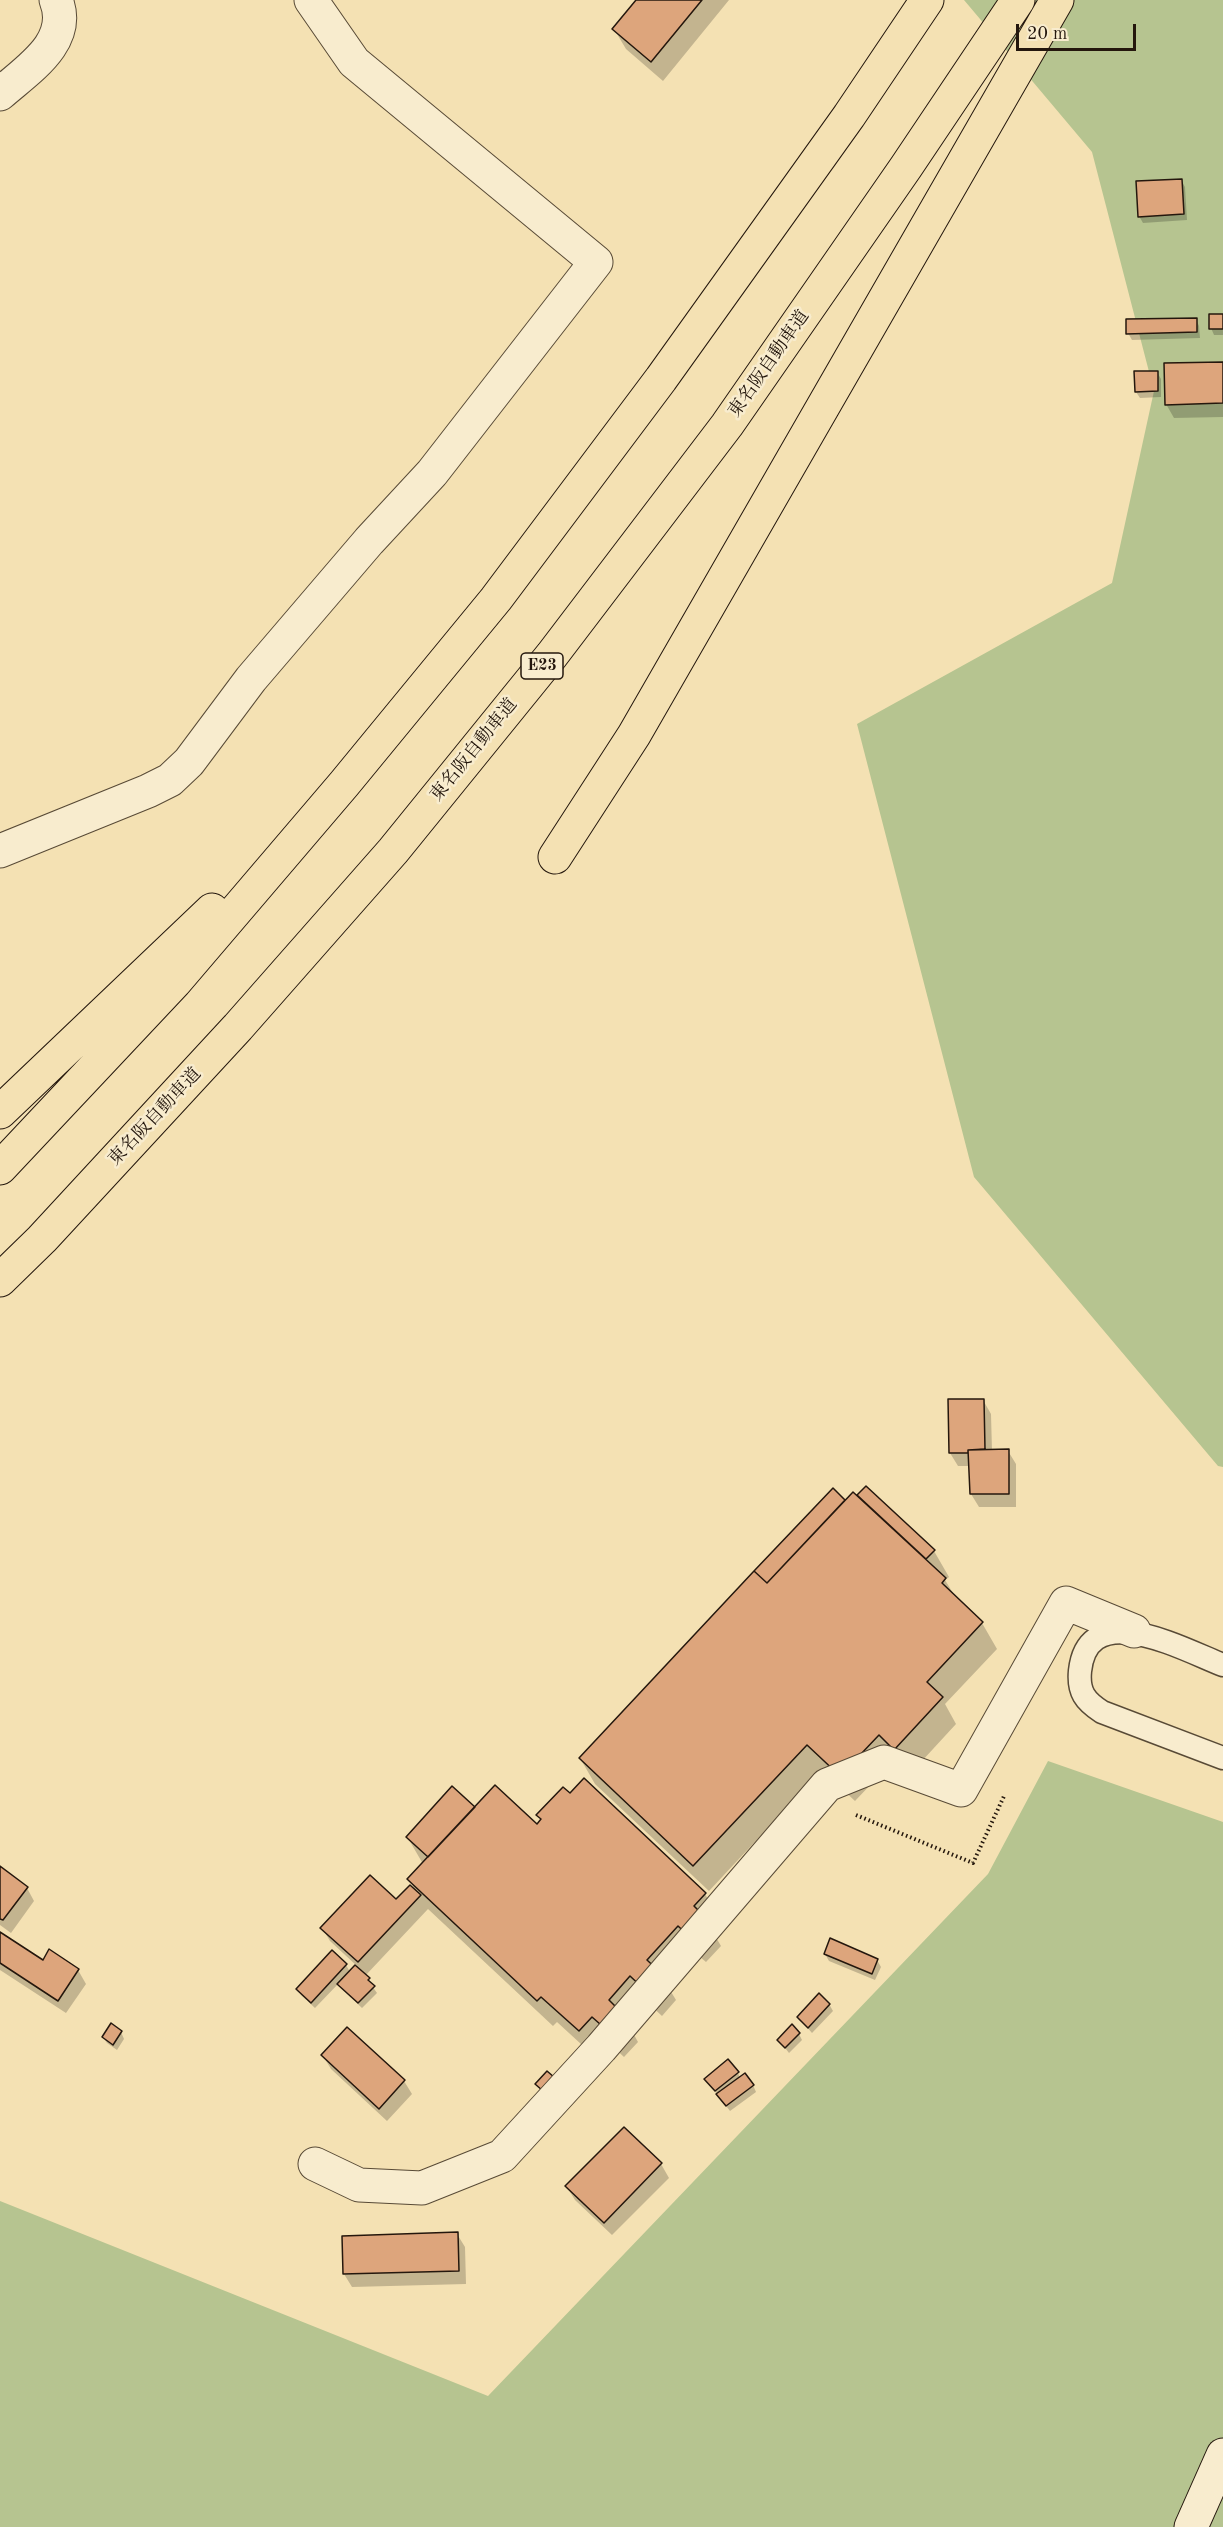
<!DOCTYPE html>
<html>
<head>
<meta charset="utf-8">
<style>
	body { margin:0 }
	#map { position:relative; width:1223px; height:2527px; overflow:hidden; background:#f4e1b3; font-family:"Old Standard TT",serif }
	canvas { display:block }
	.scale { position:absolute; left:1016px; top:24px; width:120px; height:27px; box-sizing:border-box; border:3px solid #24170d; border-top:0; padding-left:8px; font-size:18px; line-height:21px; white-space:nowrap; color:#24170d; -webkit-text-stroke:4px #f8ecce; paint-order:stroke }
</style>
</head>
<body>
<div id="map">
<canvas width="1223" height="2527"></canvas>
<div class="scale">20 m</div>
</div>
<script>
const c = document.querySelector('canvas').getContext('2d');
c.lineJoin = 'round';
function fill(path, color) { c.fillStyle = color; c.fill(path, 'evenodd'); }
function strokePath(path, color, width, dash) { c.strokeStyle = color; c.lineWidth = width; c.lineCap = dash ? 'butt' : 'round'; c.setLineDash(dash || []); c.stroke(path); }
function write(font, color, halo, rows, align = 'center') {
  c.font = font + ' "Old Standard TT","Noto Serif JP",serif'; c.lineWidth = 5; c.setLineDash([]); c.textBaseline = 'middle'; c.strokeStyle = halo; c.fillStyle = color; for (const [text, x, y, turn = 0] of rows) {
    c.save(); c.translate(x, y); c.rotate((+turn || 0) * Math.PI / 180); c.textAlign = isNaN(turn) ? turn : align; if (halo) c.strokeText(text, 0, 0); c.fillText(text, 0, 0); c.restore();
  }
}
fill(new Path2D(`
	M964 0H1223V1467L1218 1466 974 1177 857 724 1112 583 1154 391 1092 152Z
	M1048 1761 1223 1822V2527H0V2201L488 2396 988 1874Z`), '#b6c490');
fill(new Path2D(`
	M638 0H729L663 81 626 49 614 29Z
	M1181 180 1185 187 1187 220 1143 223 1139 216Z
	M1223 316V335H1214L1211 328Z
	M1196 319 1199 326 1200 338 1132 340 1128 333Z
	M1223 364V417L1174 418 1166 404Z
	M1157 372 1161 379V397L1140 398 1136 392Z
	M983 1400 991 1414 992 1451H1008L1016 1464V1507H979L971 1494 970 1466H958L950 1453Z
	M866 1488 934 1551 949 1577 945 1580 956 1598 982 1623 997 1649 945 1704 956 1724 910 1774 894 1760 855 1801 822 1770 709 1891 595 1784 580 1758 833 1490 845 1502 857 1497Z
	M584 1780 705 1894 720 1920 711 1929 721 1946 706 1962 693 1951 665 1982 676 2000 662 2016 646 2001 627 2022 638 2042 624 2057 608 2042 594 2056 557 2022 553 2026 428 1909 365 1976 377 1993 362 2008 343 1990 339 1983 315 2008 301 1995 298 1989 346 1965 350 1972 357 1966 330 1941 322 1928 416 1892 409 1879 423 1864 408 1838 475 1809 537 1826 542 1821 538 1815 570 1796Z
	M0 1868 27 1888 34 1901 11 1933 0 1925Z
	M0 1934 43 1962 78 1970 86 1984 66 2013 0 1970Z
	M825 1954 877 1960 881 1967 875 1980 829 1961Z
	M829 2004 833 2011 812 2033 799 2018Z
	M121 2032 124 2039 117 2050 107 2043 103 2037Z
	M799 2034 802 2040 789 2053 779 2040Z
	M323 2056 404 2081 412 2094 387 2121 331 2069Z
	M738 2073 740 2078 753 2085 756 2092 730 2111 710 2085Z
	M661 2164 669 2178 612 2235 575 2200 567 2187Z
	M457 2234 465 2247 466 2284 352 2287 344 2274Z`), '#0003');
const building = new Path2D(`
	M636 0H702L651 62 612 29Z
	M1182 179 1184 214 1138 217 1136 181Z
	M1209 314H1223V329H1209Z
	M1197 318V332L1126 334V319Z
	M1223 362V403L1165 405 1164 363Z
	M1134 371H1158V391L1135 392Z
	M948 1399H984L985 1449 968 1450V1453H949Z
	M1009 1449V1494H970L968 1450Z
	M866 1486 935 1550 926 1559 857 1495Z
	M833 1488 845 1500 767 1583 754 1571Z
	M853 1492 946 1578 942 1583 983 1622 927 1682 943 1697 894 1750 879 1735 840 1776 807 1745 693 1866 579 1758 754 1571 767 1583Z
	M584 1778 706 1893 694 1906 707 1919 691 1938 678 1926 647 1960 662 1974 646 1991 630 1976 609 2000 624 2015 609 2032 592 2017 579 2031 541 1997 537 2001 407 1879 495 1785 537 1824 541 1819 536 1815 563 1787 570 1793Z
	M452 1786 475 1807 428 1857 406 1837Z
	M0 1866 28 1887 3 1920 0 1919Z
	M370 1875 396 1899 410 1885 421 1895 358 1962 320 1928Z
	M0 1932 43 1960 49 1949 79 1969 58 2001 0 1963Z
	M830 1938 878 1959 872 1974 824 1954Z
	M332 1950 347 1964 311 2003 296 1989Z
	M355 1965 370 1978 368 1980 375 1986 358 2003 337 1984Z
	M819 1993 830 2004 808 2028 797 2017Z
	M111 2023 122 2031 113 2045 102 2037Z
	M792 2024 800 2033 785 2048 777 2040Z
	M347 2027 405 2080 379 2109 321 2055Z
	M728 2059 739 2072 715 2091 704 2079Z
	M547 2071 562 2084 550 2097 535 2084Z
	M745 2073 754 2085 726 2106 716 2094Z
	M624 2127 662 2163 604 2223 565 2186Z
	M458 2232 459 2271 343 2274 342 2236Z`);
fill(building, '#dda57c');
strokePath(building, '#24170d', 1.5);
const service = new Path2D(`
	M1223 1665C1184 1650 1088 1596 1080 1671 1078 1692 1085 1701 1102 1712L1223 1758`);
const minor = new Path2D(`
	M0 94C27 70 73 42 56 0
	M0 851 148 791 170 780 189 762 251 679 369 541 432 473 596 262 354 62 311 0
	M315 2164 359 2185 422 2188 502 2156 601 2048 827 1785 884 1762 961 1790 1066 1603 1134 1631`);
const secondary = new Path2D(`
	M1191 2527 1223 2455`);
const motorway = new Path2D(`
	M555 857 634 735 1057 0
	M0 1112 212 910
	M0 1168 175 982 344 784 496 599 661 379 849 116 927 0
	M0 1280 42 1239 238 1027 393 851 552 655 727 425 906 167 1018 0`);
strokePath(service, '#584a36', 25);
strokePath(minor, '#584a36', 35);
strokePath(secondary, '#24170d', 35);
strokePath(motorway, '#24170d', 35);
strokePath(new Path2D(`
	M856 1815 973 1863 1005 1794`), '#24170d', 4, [1.5, 3]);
strokePath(service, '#f8ecce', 22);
strokePath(minor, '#f8ecce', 33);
strokePath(secondary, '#f8ecce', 33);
strokePath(motorway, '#f4e1b3', 33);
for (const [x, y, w] of [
	[542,666,42]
]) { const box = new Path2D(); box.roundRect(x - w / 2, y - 13, w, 26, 4.5); c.fillStyle = '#f8ecce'; c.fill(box); strokePath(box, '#24170d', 1.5); }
write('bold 16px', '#24170d', null, [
	["E23",542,666]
]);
write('18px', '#24170d', '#f8ecce', [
	["東名阪自動車道",769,364,-55],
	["東名阪自動車道",474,750,-51],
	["東名阪自動車道",155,1117,-47]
]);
</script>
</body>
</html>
